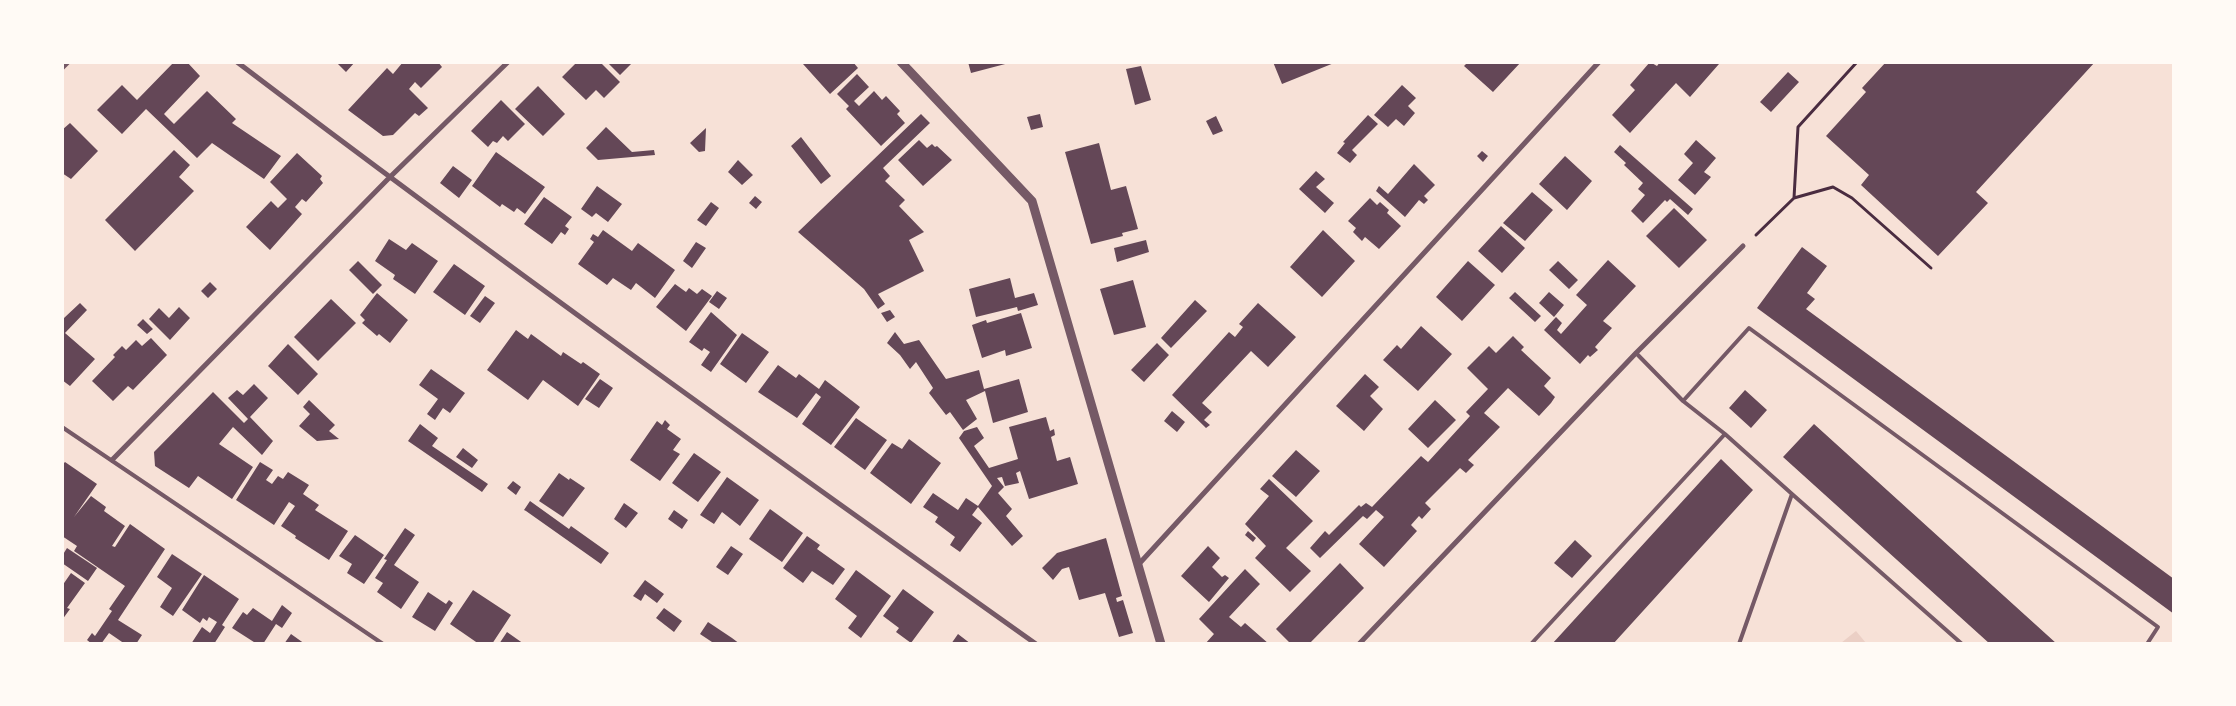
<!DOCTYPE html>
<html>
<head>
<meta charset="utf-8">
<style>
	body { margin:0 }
	#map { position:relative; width:2236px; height:706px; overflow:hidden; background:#f7e1d7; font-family:"DM Sans",sans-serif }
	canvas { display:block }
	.frame { position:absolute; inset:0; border:64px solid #fffaf5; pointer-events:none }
</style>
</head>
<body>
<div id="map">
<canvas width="2236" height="706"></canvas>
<div class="frame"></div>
</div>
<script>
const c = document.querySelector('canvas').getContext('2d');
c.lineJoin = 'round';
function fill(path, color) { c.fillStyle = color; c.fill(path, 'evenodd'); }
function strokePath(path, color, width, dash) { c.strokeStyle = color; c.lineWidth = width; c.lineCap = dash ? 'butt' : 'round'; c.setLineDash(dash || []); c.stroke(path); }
fill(new Path2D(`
	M1856 631 1866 643H1841Z`), '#ebcfc5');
fill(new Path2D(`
	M174 62H187L200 76 164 114 174 124 207 91 236 119 232 123 281 156 264 179 212 143 197 158 146 109 122 134 97 110 122 85 137 100Z
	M336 62H355L346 72Z
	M403 62H438L442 67 421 88 415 82 409 89 428 108 419 116 415 113 393 135 383 136 348 110 387 68 393 74Z
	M577 62H600L620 82 604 98 596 90 586 100 562 77Z
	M607 62H633L620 75Z
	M805 62H853L858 68 830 94 803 64Z
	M968 62H1009V63L971 73Z
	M1273 62H1334V63L1282 84Z
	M1468 62H1521L1493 92 1464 66Z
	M1650 62 1657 66 1660 62H1717L1719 64 1690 97 1676 83 1630 133 1612 115 1635 90 1630 85Z
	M1886 62H2095L1976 192 1988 203 1938 256 1861 185 1869 175 1826 136 1866 92 1862 88Z
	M1141 66 1151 100 1135 105 1126 69Z
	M1788 72 1799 82 1771 112 1760 102Z
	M857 74 869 87 854 101 859 106 874 91 882 100 886 96 900 111 897 114 905 123 881 146 846 109 849 106 837 94Z
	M1402 85 1416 98 1408 106 1415 113 1404 126 1396 119 1388 127 1374 115Z
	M538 86 565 114 543 136 515 109Z
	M501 100 525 124 508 141 503 136 497 143 493 141 488 147 471 131Z
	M921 114 930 123 883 168 890 176 885 181 905 200 899 206 924 232 909 240 924 271 878 294 885 304 878 309 864 289 798 232Z
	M1040 114 1043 127 1031 130 1027 117Z
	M1368 115 1378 124 1352 150 1357 155 1350 163 1337 153 1345 143 1343 142Z
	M1216 116 1223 131 1213 135 1206 121Z
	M70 123 98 151 71 179 62 173V130Z
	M606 127 632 152 654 150 655 155 598 160 586 148Z
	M706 128 705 151 699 152 690 143Z
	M801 137 831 176 821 184 791 146Z
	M919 140 927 148 932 144 935 147 937 146 952 160 923 186 898 160Z
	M1696 140 1716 158 1704 172 1711 177 1695 195 1678 180 1693 163 1684 154Z
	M1099 143 1111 190 1126 186 1138 229 1122 233 1123 236 1091 244 1065 152Z
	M1620 145 1693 209 1688 215 1670 199 1667 202 1665 200 1643 223 1631 211 1645 195 1638 189 1643 183 1624 165 1626 163 1614 152Z
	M174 150 190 165 179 177 194 191 135 251 105 220Z
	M1482 151 1488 156 1483 162 1477 156Z
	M496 152 545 187 525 214 517 208 514 212 502 204 500 207 472 186Z
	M297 153 322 176 320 179 323 183 306 202 302 199 295 207 302 214 270 250 246 227 271 201 278 208 287 199 270 182Z
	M1565 156 1592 181 1567 210 1539 184Z
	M738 160 753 175 742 185 728 172Z
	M1414 164 1435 185 1424 196 1428 200 1424 204 1419 200 1405 217 1376 191 1379 186 1388 194Z
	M453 166 472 180 459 198 440 183Z
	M1316 171 1325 179 1316 187 1334 203 1325 213 1299 189Z
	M597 186 622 204 608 222 596 213 592 217 581 209Z
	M1532 192 1553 210 1525 241 1503 223Z
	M755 196 762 202 756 209 749 203Z
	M544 197 572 217 565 226 569 229 565 235 561 232 552 244 524 224Z
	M1370 198 1377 205 1380 202 1389 210 1387 213 1401 226 1379 249 1365 237 1362 241 1353 232 1356 228 1348 221Z
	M711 202 719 208 706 226 697 220Z
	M1674 208 1707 240 1679 268 1646 236Z
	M1501 226 1525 248 1502 273 1478 251Z
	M603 230 632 251 638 243 675 270 655 298 636 283 631 290 613 278 607 285 578 264 594 242 590 239 593 234 598 237Z
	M1323 230 1355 261 1322 297 1290 267Z
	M389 239 406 250 412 243 438 261 415 294 393 279 395 275 375 261Z
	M1146 240 1149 252 1117 262 1114 248Z
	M696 242 706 248 692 268 683 261Z
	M1802 247 1827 266 1807 293 1815 299 1806 309 2174 579V614L1757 308Z
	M1608 260 1636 286 1603 321 1612 328 1595 347 1598 350 1590 357 1588 355 1580 364 1544 330 1556 317 1562 323 1557 330 1561 334 1587 305 1576 295Z
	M358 261 382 285 373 294 349 270Z
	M1468 261 1495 285 1462 321 1436 297Z
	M1558 261 1578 280 1569 289 1549 270Z
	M454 264 485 286 465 315 433 292Z
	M1010 278 1015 298 1034 293 1038 305 1018 311 1017 307 976 317 969 289Z
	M1133 280 1146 327 1114 335 1100 289Z
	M210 282 217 289 208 298 201 291Z
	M675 284 686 292 689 288 697 294 702 289 712 296 686 331 656 307Z
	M717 291 727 298 719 309 709 302Z
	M1515 292 1541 316 1535 322 1509 298Z
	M1549 292 1564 305 1554 317 1539 303Z
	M377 293 408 320 390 343 379 334 377 336 362 323 365 320 360 315Z
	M485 296 495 303 480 323 470 316Z
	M331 299 356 323 318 361 294 337Z
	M1195 300 1207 311 1171 348 1161 338Z
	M80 303 87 310 65 333 95 359 70 386 62 380V317L64 318Z
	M1258 303 1296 337 1268 367 1251 351 1202 403 1212 412 1204 420 1210 425 1206 428 1172 395 1229 332 1235 337 1243 327 1239 324Z
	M179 307 190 318 170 340 149 319 159 308 169 318Z
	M890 310 895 317 887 322 881 313Z
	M711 312 737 335 711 372 701 365 710 352 704 348 702 351 689 342Z
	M1021 313 1032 348 1006 356 1005 350 982 358 972 325 986 320 987 323Z
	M143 319 153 329 147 334 137 325Z
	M1421 326 1452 354 1418 391 1383 360 1397 345 1401 349Z
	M516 330 528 339 531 334 561 356 563 352 581 364 583 362 600 374 578 406 543 380 528 400 487 370Z
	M895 332 904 344 919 340 946 379 979 370 984 389 1019 379 1028 412 993 423 985 391 966 400 977 419 963 430 950 412 946 415 929 393 933 388 916 362 910 369 900 355 887 343Z
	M742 333 769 352 746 383 720 364Z
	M1513 336 1524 347 1521 350 1551 378 1544 386 1555 397 1551 403 1539 416 1508 388 1484 413 1500 427 1468 460 1474 465 1466 473 1460 468 1425 503 1431 509 1422 519 1419 516 1411 525 1417 531 1384 567 1359 544 1384 517 1376 510 1367 519 1363 516 1320 558 1310 548 1325 531 1329 535 1359 505 1361 507 1366 503 1372 507 1421 456 1428 462 1470 416 1466 412 1488 389 1467 368 1489 346 1496 353Z
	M151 338 167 355 133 390 128 386 113 401 92 381 115 357 113 355 122 346 126 350 136 340 142 346Z
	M1157 343 1169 355 1144 382 1131 370Z
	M288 344 318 374 298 395 268 366Z
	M778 365 796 378 799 374 819 389 825 380 860 407 831 445 802 424 821 397 816 393 797 418 758 392Z
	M431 369 465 393 450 413 443 408 435 420 427 414 438 399 419 385Z
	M1365 374 1379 387 1370 396 1383 409 1364 431 1336 406Z
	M600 379 613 388 599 408 585 399Z
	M254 384 268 398 250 417 273 441 262 455 233 427 219 444 253 467 232 499 198 476 189 488 155 466 154 452 213 392 244 423 248 419 228 398 237 390 243 395Z
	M1745 390 1767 410 1751 428 1729 408Z
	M309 400 335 425 329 431 339 439 317 441 299 426 310 414 303 407Z
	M1435 400 1456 420 1428 448 1408 429Z
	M1172 411 1185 422 1177 432 1164 421Z
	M1046 417 1050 431 1054 429 1055 435 1051 437 1057 461 1070 457 1078 484 1029 499 1020 471 1016 473 1019 483 1005 486 1002 477 997 478 1004 487 998 493 1012 509 1006 516 1023 536 1012 546 978 507 972 515 982 523 960 552 950 545 955 537 935 522 938 517 923 507 933 493 958 510 966 498 978 506 992 486 959 438 964 431 977 427 984 438 974 446 989 468 1018 459 1009 427Z
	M856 418 887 440 865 470 834 447Z
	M665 420 670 425 667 429 681 439 673 450 680 454 660 481 630 460 657 421 662 425Z
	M420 424 438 438 432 446 488 484 482 492 408 441Z
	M1814 424 2057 644H1990L1783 457Z
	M909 439 941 463 911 504 870 473 892 443 902 449Z
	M463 448 478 460 472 468 456 457Z
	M1296 450 1320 471 1296 497 1272 476Z
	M694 453 721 472 698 502 672 483Z
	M1721 459 1753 490 1613 644H1552Z
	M65 462 97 484 74 517 91 496 106 507 104 511 125 526 112 546 115 547 130 524 165 549 118 620 142 635 136 644H125L109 633 101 644H92L87 640 92 633 95 636 112 611 109 609 125 586 74 551 77 546 62 536V465Z
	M260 462 273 470 266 480 272 484 278 476 283 479 288 472 309 485 303 494 319 505 315 510 348 531 329 560 295 538 296 536 281 526 295 506 289 502 274 525 236 500Z
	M559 473 569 480 570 478 585 488 563 517 539 501Z
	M727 477 759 500 740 526 722 512 714 524 700 515Z
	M1269 479 1313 521 1286 548 1311 571 1290 592 1255 558 1266 546 1245 524 1269 496 1260 489Z
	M513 481 521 487 516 495 507 488Z
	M530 501 569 529 571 526 609 553 601 564 526 511 524 510Z
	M624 503 638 513 626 528 614 519Z
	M770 509 803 533 782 562 749 539Z
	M674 510 688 520 682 529 668 519Z
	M405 528 415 535 394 565 419 582 401 609 377 592 383 583 375 578 387 560 384 559Z
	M1248 531 1256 538 1253 542 1245 535Z
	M355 535 384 555 364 584 347 573 352 564 339 556Z
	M807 536 820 545 817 549 845 569 833 585 812 571 803 583 783 568Z
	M1106 538 1122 596 1116 598 1117 602 1123 600 1133 633 1119 637 1105 593 1079 600 1069 567 1062 569 1053 580 1042 568 1057 553Z
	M1575 540 1592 556 1572 578 1554 563Z
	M731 546 743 554 728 575 716 567Z
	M1208 546 1220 558 1212 567 1222 577 1225 575 1229 578 1209 602 1181 576Z
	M67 548 97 568 88 581 62 563V556Z
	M172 554 202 574 173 616 160 607 172 588 157 577Z
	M1340 563 1364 588 1309 644H1291L1276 629Z
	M1245 569 1260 584 1229 617 1241 627 1245 623 1269 644H1205L1214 634 1199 619Z
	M856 570 891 596 861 638 848 628 857 616 835 599Z
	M71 573 85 583 67 608 70 609 62 620V586Z
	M204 575 239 599 222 625 225 627 214 644H191L202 627 210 633 217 622 209 617 207 621 203 618 200 623 182 610Z
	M645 580 664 594 657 603 645 594 641 601 633 596Z
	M903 589 934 612 911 643 896 632 899 628 883 616Z
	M473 590 511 615 492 644H479L450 624Z
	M428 592 446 604 449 600 453 603 435 631 412 617Z
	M282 605 292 613 282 628 276 624 263 644H257L232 628 243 612 247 615 253 608 272 621Z
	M664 608 682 621 674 632 656 618Z
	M708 622 732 638 740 644H715L700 634Z
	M507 632 524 644H499Z
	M291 634 305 644H284Z
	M958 634 971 644H951Z`), '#644757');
strokePath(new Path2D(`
	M1794 198 1833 187 1852 198 1931 268
	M1756 235 1794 198 1798 127 1857 62`), '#4a2c40', 3);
strokePath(new Path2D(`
	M1636 353 1683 401 1725 434
	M1683 401 1749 328 2158 627 2147 644
	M62 427 383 644
	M1792 494 1962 644
	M1531 644 1725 434 1792 494 1739 644`), '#755966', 4);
strokePath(new Path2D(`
	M237 62C499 261 767 453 1036 644
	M62 68 68 62
	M112 460 389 178 508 62
	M1138 565 1599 62
	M1359 644 1636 353 1743 246`), '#755966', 5);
strokePath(new Path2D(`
	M901 62 1032 201 1161 644`), '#755966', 9);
</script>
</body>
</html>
